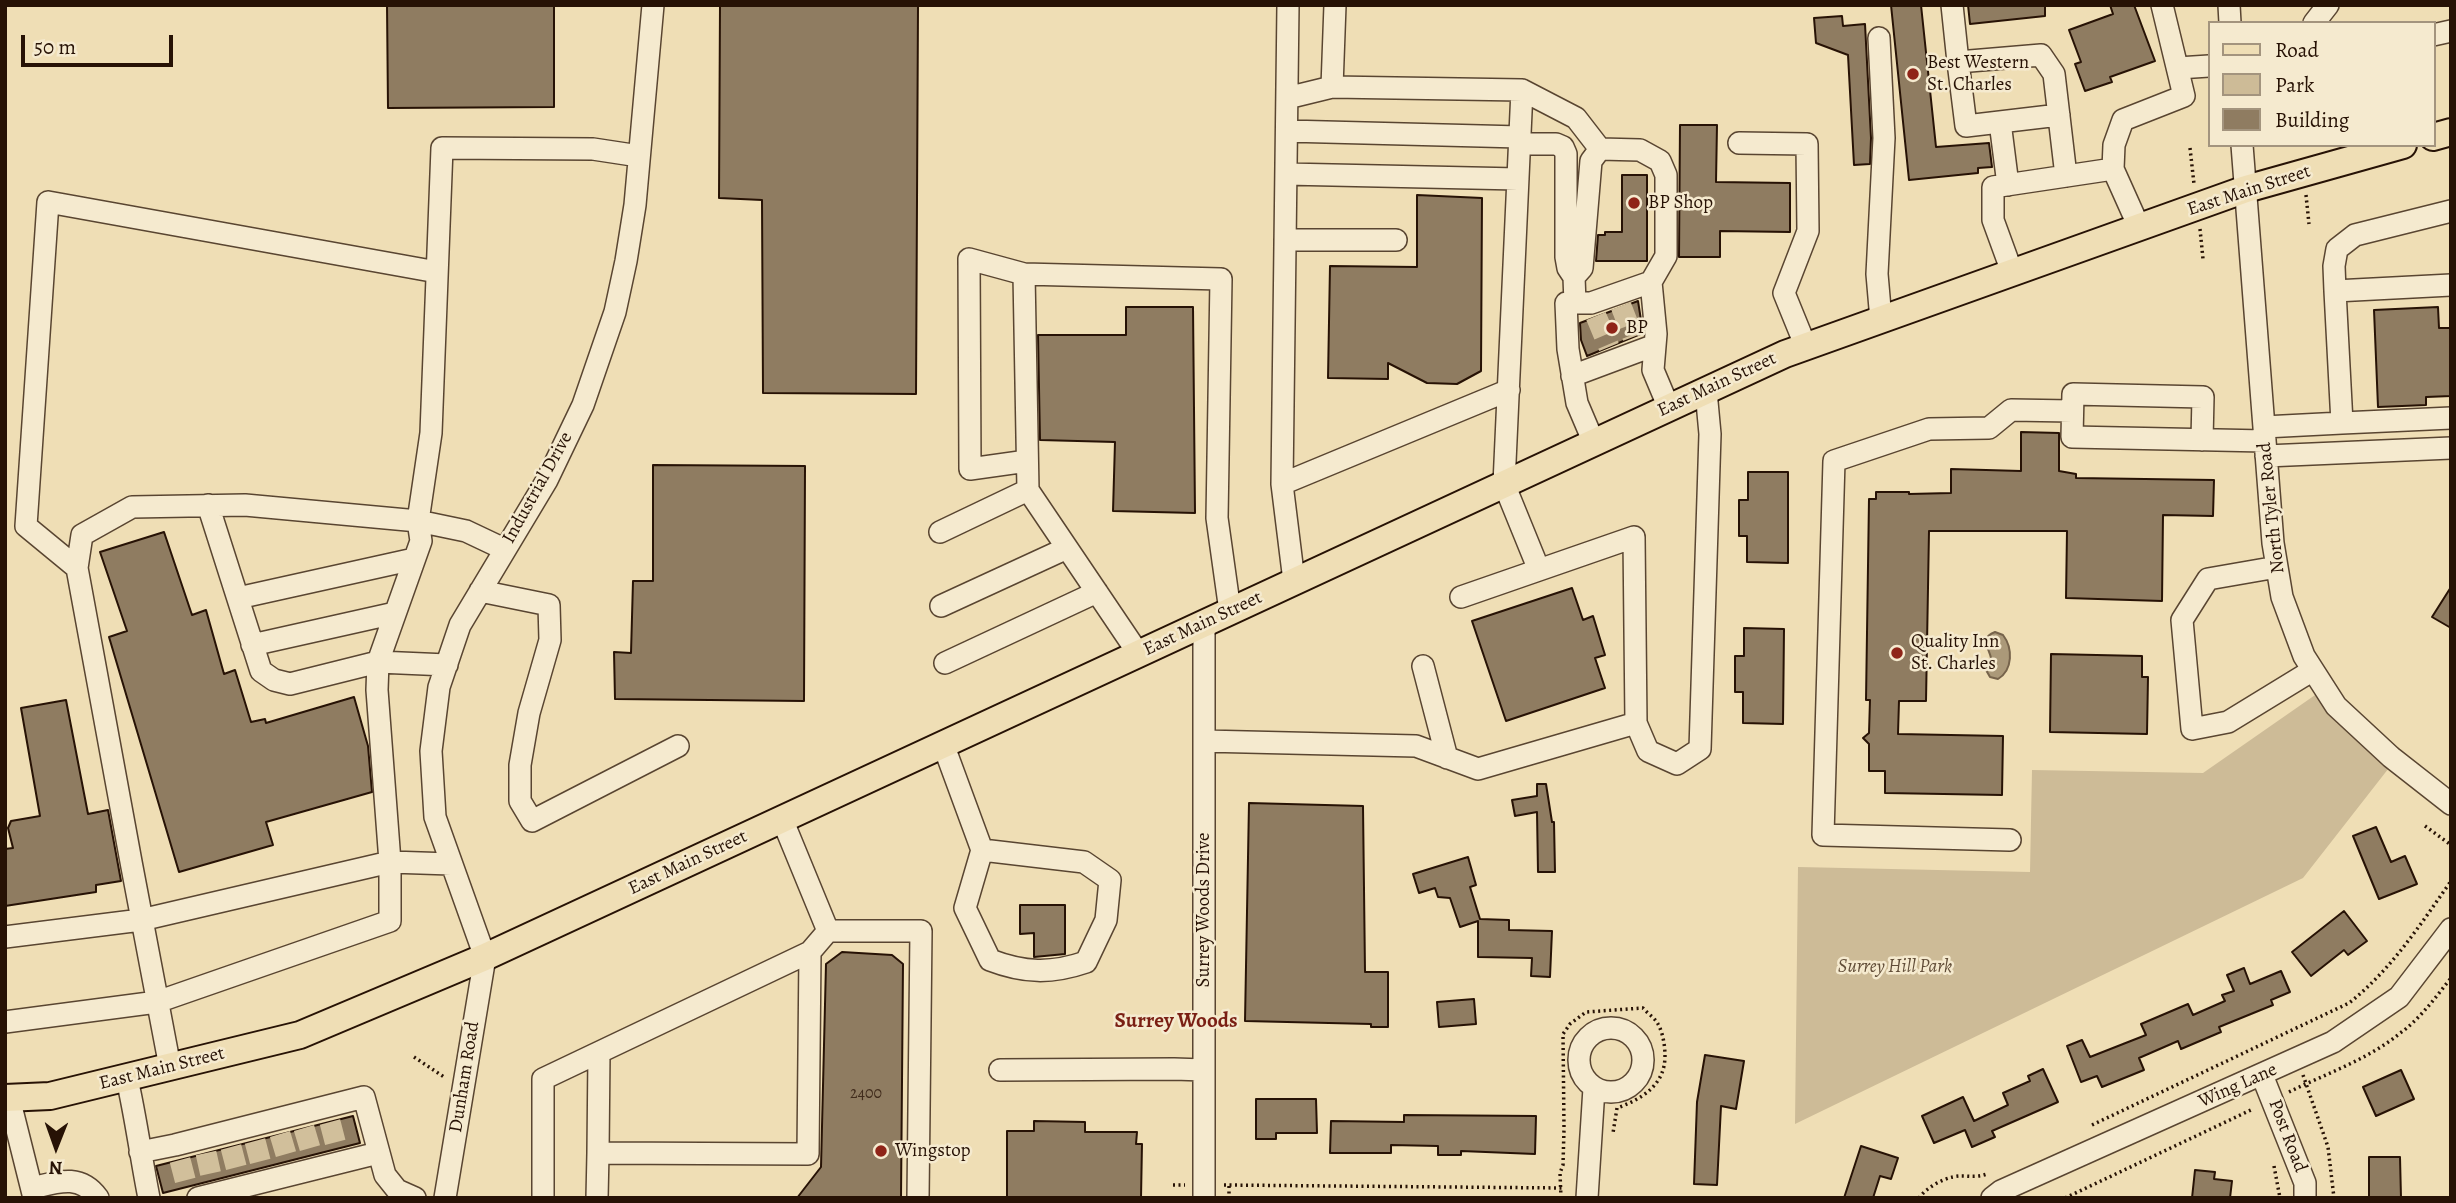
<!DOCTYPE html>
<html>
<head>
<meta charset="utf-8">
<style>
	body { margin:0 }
	#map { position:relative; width:2456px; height:1203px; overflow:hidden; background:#efdeb5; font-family:Alegreya,serif }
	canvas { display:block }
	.frame { position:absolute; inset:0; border:7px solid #271205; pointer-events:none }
	.legend { position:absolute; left:2208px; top:21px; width:228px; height:126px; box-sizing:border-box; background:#f5eacf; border:2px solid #a3947e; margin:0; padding:9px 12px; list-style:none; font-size:21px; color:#271205 }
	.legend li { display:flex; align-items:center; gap:14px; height:35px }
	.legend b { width:35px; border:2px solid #a3947e }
	.north { position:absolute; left:21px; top:1112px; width:70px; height:70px; -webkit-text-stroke:5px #f5eacf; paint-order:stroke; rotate:181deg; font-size:19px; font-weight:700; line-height:28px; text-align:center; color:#271205 }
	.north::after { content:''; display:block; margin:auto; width:24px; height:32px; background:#271205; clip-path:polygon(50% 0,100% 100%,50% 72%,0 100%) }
	.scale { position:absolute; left:21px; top:35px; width:152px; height:32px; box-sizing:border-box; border:4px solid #271205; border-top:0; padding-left:9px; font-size:21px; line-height:24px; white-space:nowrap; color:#271205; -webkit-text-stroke:5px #f5eacf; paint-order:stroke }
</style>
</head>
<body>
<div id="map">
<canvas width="2456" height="1203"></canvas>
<div class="frame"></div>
<ul class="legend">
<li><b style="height:9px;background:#efdeb5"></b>Road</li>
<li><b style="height:19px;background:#cdbb97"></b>Park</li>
<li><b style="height:19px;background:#8f7c61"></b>Building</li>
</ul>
<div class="north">N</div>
<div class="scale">50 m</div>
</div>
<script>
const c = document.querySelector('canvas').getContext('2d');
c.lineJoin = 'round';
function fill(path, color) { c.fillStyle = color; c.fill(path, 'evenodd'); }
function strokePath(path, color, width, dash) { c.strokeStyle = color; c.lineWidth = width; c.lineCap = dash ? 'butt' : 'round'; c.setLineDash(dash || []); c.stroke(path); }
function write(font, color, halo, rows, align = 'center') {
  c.font = font + ' Alegreya,serif'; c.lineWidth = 5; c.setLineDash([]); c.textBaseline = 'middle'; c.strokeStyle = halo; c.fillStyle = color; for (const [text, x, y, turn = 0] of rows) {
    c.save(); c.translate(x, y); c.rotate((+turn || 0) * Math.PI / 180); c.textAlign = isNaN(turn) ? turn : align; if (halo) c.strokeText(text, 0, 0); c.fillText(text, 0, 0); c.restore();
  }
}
fill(new Path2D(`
	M2318 693 2350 734 2392 764 2303 878 1795 1124 1798 867 2030 872 2032 770 2203 773Z`), '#cdbb97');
const water = new Path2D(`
	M1995 632 2003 635C2013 648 2013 670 1998 679L1990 677 1986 670 1991 658C1989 648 1979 638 1995 632Z`);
fill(water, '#ab9979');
strokePath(water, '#76634b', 2);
const building = new Path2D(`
	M387 5H554V107L388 108Z
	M720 5H918L916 394 763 393 762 200 719 198Z
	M1891 5H1921L1936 147 1989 143 1992 167 1978 168V173L1909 180Z
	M1968 5H2045V16L1970 24Z
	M2110 5H2134L2155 61 2110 77 2112 82 2085 91 2075 64 2081 62 2069 30 2113 14Z
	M1842 16 1843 26 1865 24 1871 138 1870 164 1854 165 1848 55 1816 43 1814 18Z
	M1680 125H1717L1716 182 1790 183V232L1720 231V257H1679Z
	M1622 175H1647V261H1596L1598 235H1605V232H1622Z
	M1417 195 1482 198 1481 371 1457 384 1427 383 1388 363V379L1328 378 1330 266 1417 267Z
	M1638 301 1643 333 1587 356 1581 340 1580 323Z
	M1126 307H1193L1195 513 1113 511 1115 442 1040 440 1038 335H1126Z
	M2438 307 2439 328H2451V396L2426 397V405L2378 407 2374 310Z
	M2021 432 2059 433V471L2076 474V478L2214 480 2213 516 2163 515 2162 601 2066 598 2067 531H1929L1926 701H1899L1898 734 2003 736 2002 795 1885 793V771H1869V744L1863 738 1869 733 1870 700H1866L1869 499H1876V492H1909V494L1951 493V469L2021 471Z
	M653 465 805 466 804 701 615 699 614 652 631 653 633 581H653Z
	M1748 472H1788V563L1747 562V536H1739V500H1748Z
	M164 532 192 615 206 610 224 674 235 670 251 722 265 719 266 723 354 697 368 746 372 792 266 822 273 845 179 872 109 637 127 631 100 552Z
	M2451 587V628L2432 617Z
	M1572 588 1583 620 1593 616 1605 655 1595 658 1605 688 1506 721 1472 621Z
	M1744 628 1784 629 1783 724 1743 723V692H1735V656H1744Z
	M2051 654 2142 656V677H2148L2147 734 2050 732Z
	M66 700 88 814 108 810 121 881 96 885V892L5 906V849L13 848 8 828 11 821 40 816 21 708Z
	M1537 784H1546L1552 822H1554L1555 872H1538L1537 812 1515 816 1512 800 1537 796Z
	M1249 803 1363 806 1365 972H1388V1027H1371V1024L1245 1021Z
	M2376 827 2391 862 2405 856 2417 884 2379 899 2353 836Z
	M1468 857 1476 885 1470 887 1480 919 1509 920V930L1552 931 1550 977 1531 976 1532 958 1478 957V921L1460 927 1450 898 1438 897 1435 888 1419 893 1413 874Z
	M1020 905H1065V954L1034 957V933L1020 934Z
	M2344 911 2367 941 2348 955 2344 950 2311 976 2292 952Z
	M842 952 892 955 903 964 901 1198H797L821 1167 826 964Z
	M2244 968 2250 984 2281 971 2290 992 2271 1000 2273 1005 2219 1027 2221 1032 2181 1049 2178 1041 2139 1058 2144 1070 2102 1087 2097 1076 2081 1082 2067 1046 2082 1040 2090 1057 2146 1035 2141 1024 2188 1004 2193 1015 2225 1001 2222 995 2234 991 2227 975Z
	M1474 999 1476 1024 1439 1027 1437 1002Z
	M1705 1055 1744 1061 1736 1109 1721 1106 1717 1185 1694 1184 1697 1102Z
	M2043 1069 2058 1102 1992 1131 1995 1137 1972 1147 1965 1130 1934 1143 1922 1116 1963 1097 1974 1121 2008 1105 2003 1093 2030 1081 2028 1076Z
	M2401 1070 2414 1099 2376 1116 2363 1087Z
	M1256 1099H1316L1317 1133H1276V1139H1256Z
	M1404 1115 1536 1116 1535 1154 1461 1151V1155H1438V1146L1391 1145V1153H1330L1331 1121 1404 1122Z
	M353 1116 360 1143 163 1193 156 1166Z
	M1034 1121 1085 1122V1132H1137L1136 1144H1142L1141 1198 1007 1197V1131H1034Z
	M1861 1146 1898 1158 1891 1179 1880 1176 1873 1198H1844Z
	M2369 1157H2400L2401 1198H2369Z
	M2195 1170 2215 1172 2214 1179 2232 1181 2230 1198H2192Z`);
fill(building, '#8f7c61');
strokePath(building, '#271205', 2);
strokePath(new Path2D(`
	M1621 306 1633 337
	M1596 316 1609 347
	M330 1122 337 1149
	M304 1128 312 1155
	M280 1134 288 1161
	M255 1141 262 1168
	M231 1147 238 1174
	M206 1153 212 1180
	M180 1160 187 1187`), '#d1bf9b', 21, [21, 10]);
const minor = new Path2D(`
	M1335 5 1332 87 1522 90 1504 484 1539 570
	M1952 5 1958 62 2041 55 2054 74 2066 176
	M2229 5 2230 23
	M2314 23 2328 5
	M2433 35 2451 31
	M1879 38 1884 138 1877 274 1881 320
	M1958 62 1966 126 2059 115
	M2178 68 2209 66
	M1522 90 1576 118 1600 149
	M1287 98 1332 87
	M2000 122 2008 185
	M1287 131 1520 137
	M1739 143 1807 144 1808 231 1784 293 1806 347
	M1520 144H1556L1563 147 1566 154V257L1568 268 1574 277
	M2242 145 2273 543 2282 597 2304 656 2336 706 2391 757 2451 804
	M1286 174 1518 179
	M2139 227 2113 169 2114 145 2123 120 2184 96 2162 5
	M1285 240H1396
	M2012 272 1993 220V187L2113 169
	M1024 274 969 259 970 469 1027 461
	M2451 285 2335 291 2342 423 2451 418
	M2335 291 2334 266 2337 249 2355 235 2451 211
	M1575 303 1574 277 1582 268 1591 161 1600 149 1640 150 1660 161 1666 175V256L1651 282
	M1572 376 1655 345
	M2264 427 2342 423
	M2202 440 2203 397 2073 394 2072 437 2265 441
	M1594 443 1577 403 1568 349 1566 303H1591L1651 282 1656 334 1653 370 1669 408
	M2266 456 2451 448
	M1282 484 1288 5
	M208 505 261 671 274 680 290 684 378 662 447 665
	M940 532 1028 490
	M504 549 466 531 418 521 431 433 442 148 593 149 639 156
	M2277 567 2208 579 2182 620 2192 729 2228 722 2313 670
	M77 568 26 526 48 202 437 272
	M1294 581 1282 484 1509 390
	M480 591 549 605 550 640 529 713 520 765V801L532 821 678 746
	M238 598 414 559
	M941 606 1067 548
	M1204 623V1198
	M252 645 395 613
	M1138 653 1028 490 1024 274 1221 279 1217 518 1230 611
	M945 663 1097 592
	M1423 666 1447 758
	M1636 723 1648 751 1677 764 1700 749 1710 434 1706 391
	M1204 741 1416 746 1478 769 1636 723 1634 537 1461 597
	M943 744 982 850 965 908 990 960C1024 973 1051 974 1086 962L1106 920 1110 880 1084 862 982 850
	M2010 840 1823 835 1834 461 1929 429 1989 428 2011 410 2072 411
	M828 931H921L918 1198
	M5 937 141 920 390 862 451 864
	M5 1022 157 1002 390 921V862L377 690 378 662 421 541 418 521 245 505 132 507 82 535 77 568C107 734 138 901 170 1067
	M1579 1060a32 32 0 1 1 64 0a32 32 0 1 1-64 0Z
	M1000 1070 1174 1069 1204 1070
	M2262 1075 2305 1183V1198
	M127 1079C136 1118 141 1158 149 1198
	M9 1098 34 1198
	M140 1152 175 1145 364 1097 385 1175 397 1190 415 1198
	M598 1153 599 1053
	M32 1188C57 1182 80 1173 98 1198
	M198 1198 378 1153
	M445 1198 485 957 435 817 431 751 439 687 460 625 547 480 583 405 615 312 626 261 635 205 653 5
	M543 1198V1079L810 952 828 931 782 819
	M597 1198 598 1153 808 1154 810 952
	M1587 1198 1594 1088
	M1992 1198 2001 1191 2333 1042 2399 997 2451 929`);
const major = new Path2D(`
	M2433 137 2451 132
	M5 1098 50 1096 300 1035 485 957 1785 354 2246 189 2403 145`);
strokePath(minor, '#594531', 24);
strokePath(major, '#271205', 30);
strokePath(new Path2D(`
	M2190 148 2194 184
	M2306 195 2309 224
	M2200 229 2203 259
	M2425 826 2451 845
	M414 1057 444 1077
	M2303 1075 2328 1147 2334 1198
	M2289 1092C2325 1074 2367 1060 2399 1034 2420 1019 2435 998 2451 978
	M2092 1125 2349 1003C2391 970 2420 925 2451 881
	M2274 1166 2280 1198
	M1173 1185H1185
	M1224 1185 1563 1188
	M1229 1186V1198
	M1561 1198 1560 1173 1563 1165 1564 1129 1563 1034 1570 1024 1586 1012 1643 1008C1647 1013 1655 1018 1658 1024 1663 1033 1665 1046 1665 1056 1665 1085 1642 1099 1617 1108L1613 1133
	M1919 1198C1926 1188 1942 1179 1953 1177 1965 1174 1973 1179 1987 1174
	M2065 1198 2253 1109`), '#271205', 3.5, [2, 3.5]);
strokePath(minor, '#f5eacf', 21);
strokePath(major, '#efdeb5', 26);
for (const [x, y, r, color] of [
	[1913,74,7,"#8f2418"],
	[1634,203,7,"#8f2418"],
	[1612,328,7,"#8f2418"],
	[1897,653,7,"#8f2418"],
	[881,1151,7,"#8f2418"]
]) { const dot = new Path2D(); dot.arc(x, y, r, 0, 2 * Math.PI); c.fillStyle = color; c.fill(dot); strokePath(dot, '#f5eacf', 2.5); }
write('16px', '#412c1c', null, [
	["2400",866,1094]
]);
write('19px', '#271205', '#f5eacf', [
	["Best Western",1927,63],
	["St. Charles",1927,85],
	["BP Shop",1648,203],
	["BP",1626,328],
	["Quality Inn",1911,642],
	["St. Charles",1911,664],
	["Wingstop",895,1151]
], 'left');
write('19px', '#271205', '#f5eacf', [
	["East Main Street",2249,191,-18],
	["East Main Street",1717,385,-25],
	["Industrial Drive",538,488,-61],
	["North Tyler Road",2272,508,-96],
	["East Main Street",1203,624,-25],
	["East Main Street",688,863,-25],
	["Surrey Woods Drive",1204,910,-90],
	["East Main Street",162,1069,-14],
	["Dunham Road",465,1077,-81],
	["Wing Lane",2238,1086,-24],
	["Post Road",2287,1136,69]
]);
write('italic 19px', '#614d38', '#f5eacf', [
	["Surrey Hill Park",1895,967]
]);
write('bold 21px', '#7a1f14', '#f5eacf', [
	["Surrey Woods",1176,1022]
]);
</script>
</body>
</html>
